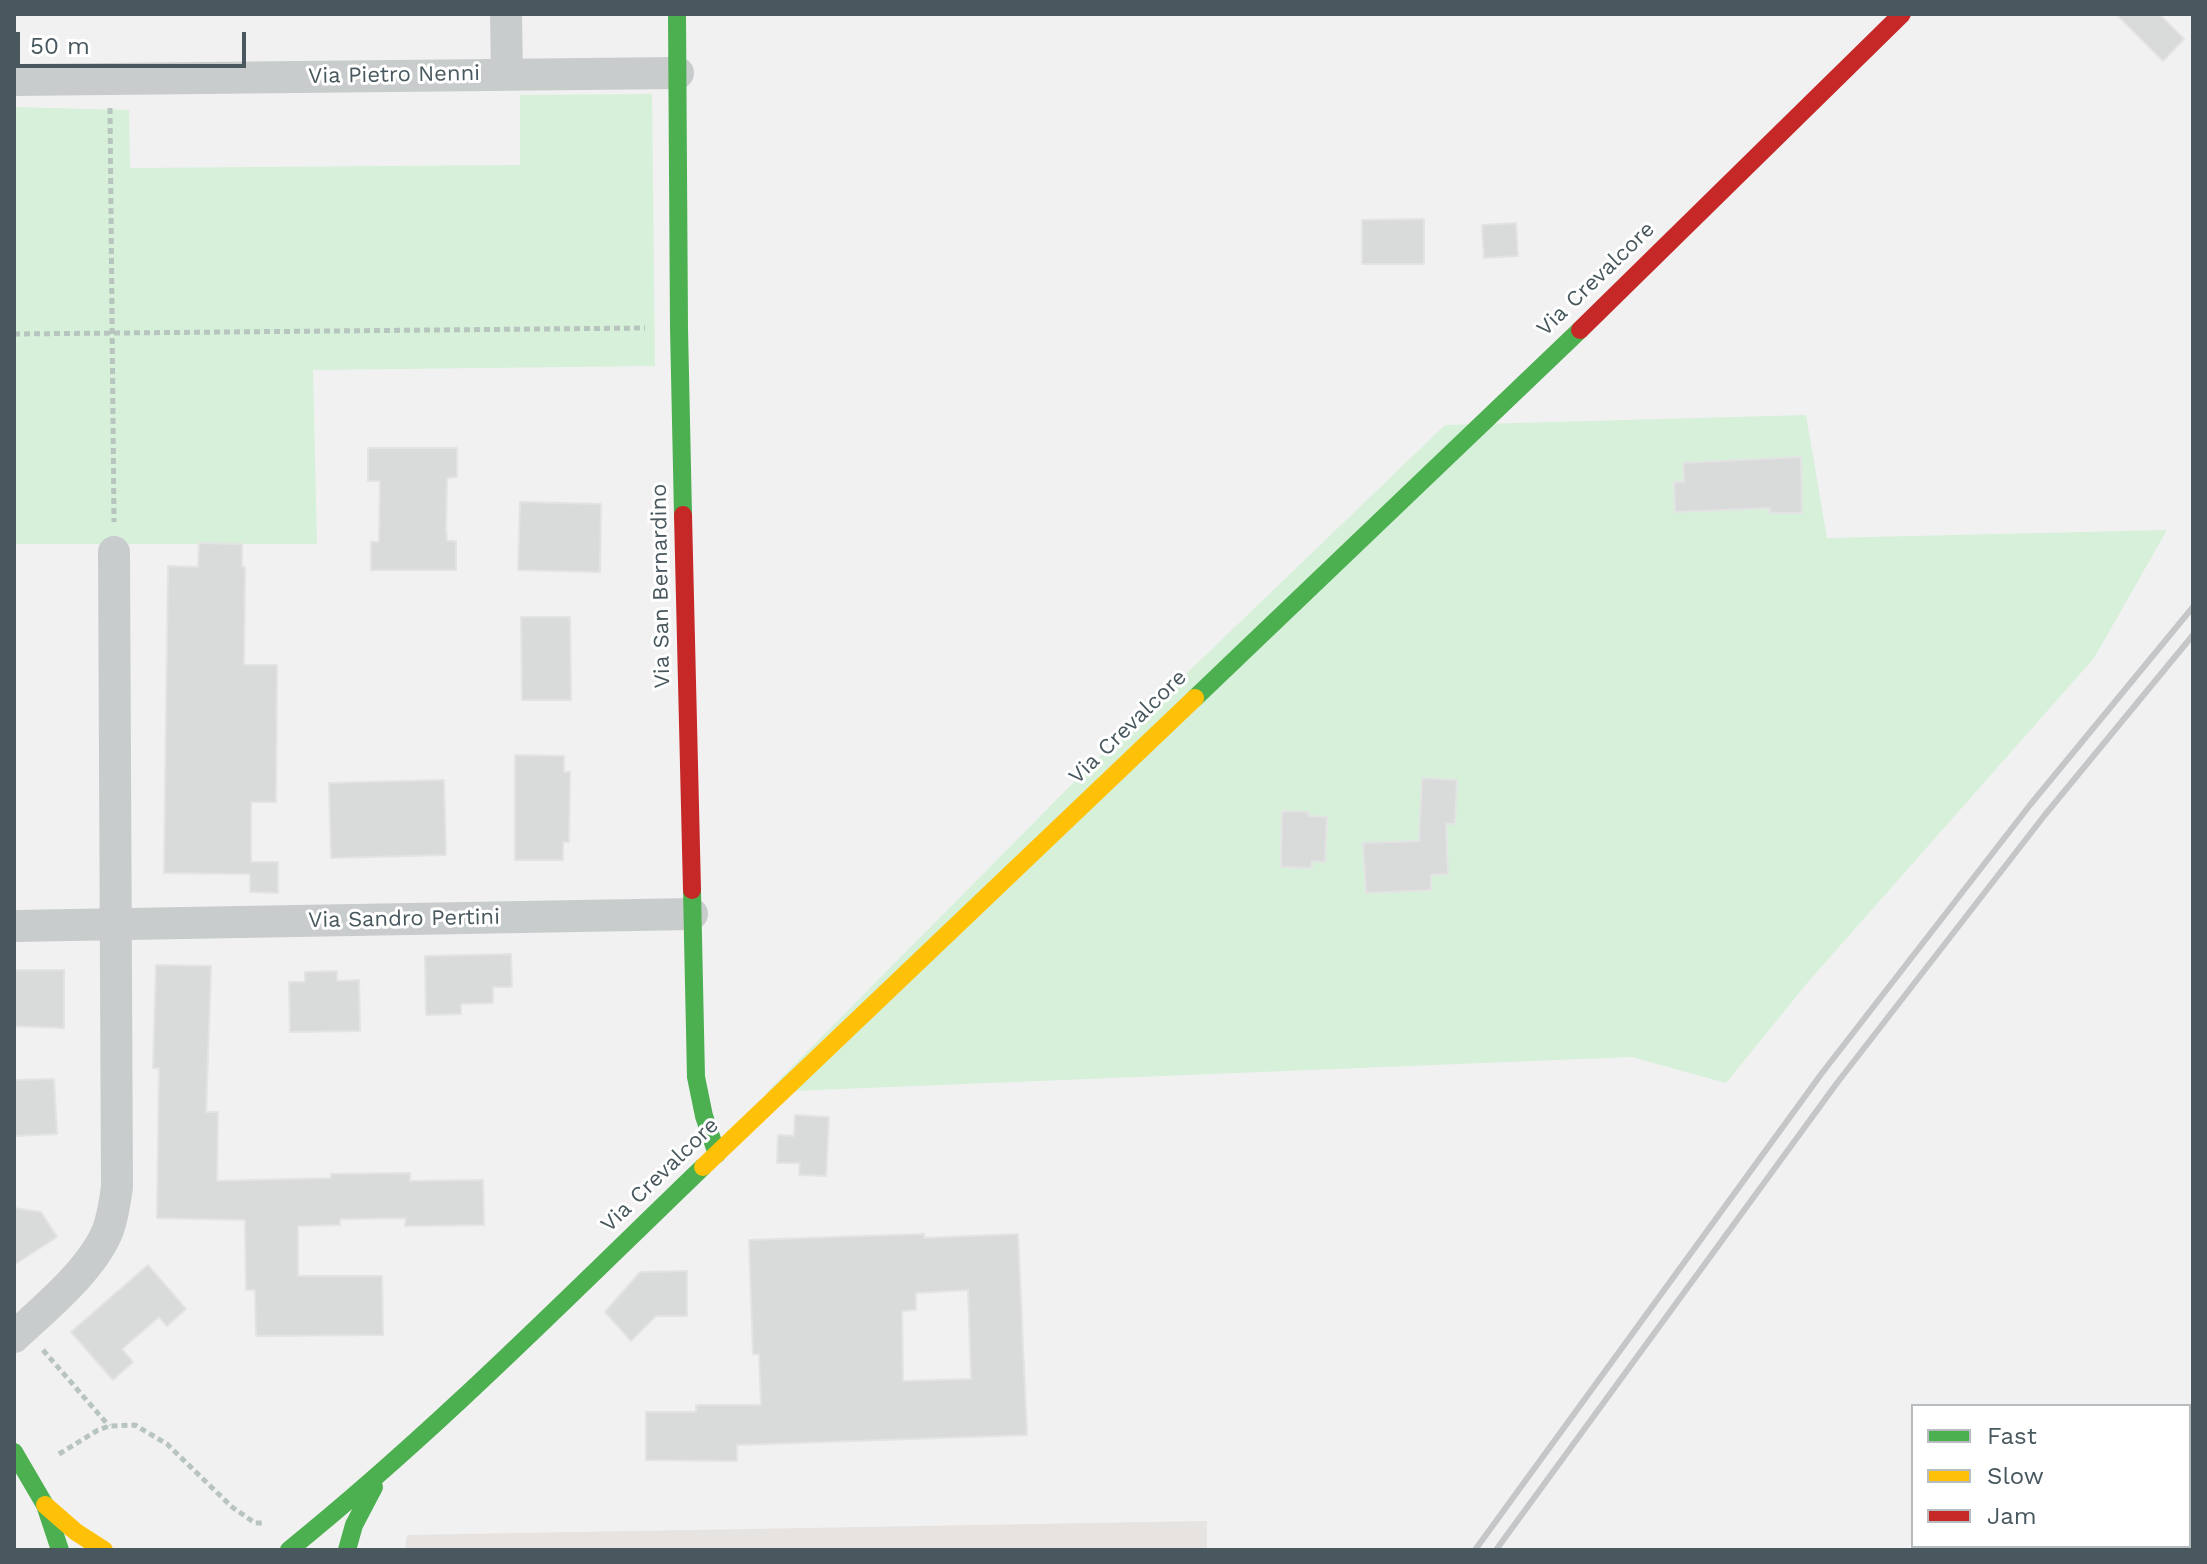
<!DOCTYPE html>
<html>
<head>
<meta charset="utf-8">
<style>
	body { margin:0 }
	#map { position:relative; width:2207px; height:1564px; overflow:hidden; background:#f2f1f1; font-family:"Work Sans",sans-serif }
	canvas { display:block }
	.frame { position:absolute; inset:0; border:16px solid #48585e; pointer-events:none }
	.legend { position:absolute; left:1911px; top:1404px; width:280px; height:144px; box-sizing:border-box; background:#fff; border:2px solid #b6bcbf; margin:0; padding:10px 14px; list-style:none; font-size:24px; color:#48585e }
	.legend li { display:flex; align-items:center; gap:16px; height:40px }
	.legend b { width:40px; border:2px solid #b6bcbf }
	.scale { position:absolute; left:16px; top:32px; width:230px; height:36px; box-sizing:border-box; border:4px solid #48585e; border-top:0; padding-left:10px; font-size:24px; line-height:28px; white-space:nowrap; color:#48585e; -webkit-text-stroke:6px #fff; paint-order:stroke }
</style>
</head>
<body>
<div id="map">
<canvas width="2207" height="1564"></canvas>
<div class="frame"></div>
<ul class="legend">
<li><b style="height:10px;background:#4caf50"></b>Fast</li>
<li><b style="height:10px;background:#ffc107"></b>Slow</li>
<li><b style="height:10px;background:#c62828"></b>Jam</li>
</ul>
<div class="scale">50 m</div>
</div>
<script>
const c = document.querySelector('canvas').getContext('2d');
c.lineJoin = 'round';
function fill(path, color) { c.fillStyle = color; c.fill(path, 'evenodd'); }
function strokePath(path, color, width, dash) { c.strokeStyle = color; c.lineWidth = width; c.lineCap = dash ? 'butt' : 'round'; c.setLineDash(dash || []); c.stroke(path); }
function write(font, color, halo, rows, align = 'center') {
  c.font = font + ' "Work Sans",sans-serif'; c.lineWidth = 6; c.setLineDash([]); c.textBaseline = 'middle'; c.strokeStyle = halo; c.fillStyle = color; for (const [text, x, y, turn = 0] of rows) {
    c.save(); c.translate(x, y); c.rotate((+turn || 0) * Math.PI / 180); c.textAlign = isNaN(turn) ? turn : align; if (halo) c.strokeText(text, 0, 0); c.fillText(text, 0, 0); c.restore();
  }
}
fill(new Path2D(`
	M1207 1521V1550H405L407 1535Z`), '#e6e3e0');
fill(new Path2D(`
	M652 94 655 366 313 370 317 544H14V107L129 110 130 168 520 165V95Z
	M1806 415 1827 538 2167 530 2094 658 1808 982 1726 1083 1632 1057 767 1092 1080 776 1445 425Z`), '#d6f0da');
const building = new Path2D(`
	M2116 14H2159L2184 39 2163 61Z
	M1424 219V264H1362V220Z
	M1516 223 1518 256 1484 258 1482 225Z
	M368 448H457V477L447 478 446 528 447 541H456V570H371V542H379L380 481H368Z
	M1801 457 1802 513H1770V508L1675 512 1674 482H1684L1683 463Z
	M520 502 601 504 600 572 518 570Z
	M199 543 242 544V567H245L244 665H277L276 802H251V862H278V893L250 892V874L164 873 168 566 198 567Z
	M521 617H570L571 700H522Z
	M515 755 564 756V772H570L569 842H563V860H515Z
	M1422 778 1457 780 1455 824H1446L1448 874 1431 875V890L1366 893 1363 843 1419 841Z
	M444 780 446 855 331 858 329 783Z
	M1282 811 1309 812V816L1327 817 1325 862 1312 861V868L1281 867Z
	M511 954 512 987H493V1003L461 1004V1014L426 1015 425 956Z
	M156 965 211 966 206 1112H218L217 1181 331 1178V1174L410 1173V1181L483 1180 484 1225 405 1226 406 1218 340 1219V1225L298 1226V1276H382L383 1335 256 1336 255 1290H246L245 1220 157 1218 159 1068H153Z
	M14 970H64V1028L14 1026Z
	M337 971V981L359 980 360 1031 290 1032 289 982H305V972Z
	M54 1079 57 1134 14 1136V1080Z
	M795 1115 829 1117 826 1176 799 1175 800 1163H777L778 1135 794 1136Z
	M14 1208 41 1212 57 1237 14 1265Z
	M924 1234V1238L1018 1234 1027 1435 737 1445V1461L646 1460V1412H696V1405H761L759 1354H753L749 1240ZM968 1290 971 1379 903 1381 902 1311 916 1310V1293Z
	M148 1265 186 1309 167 1326 159 1317 122 1349 133 1362 113 1380 71 1332Z
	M687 1271V1316H656L631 1341 605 1312 640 1272Z`);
fill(building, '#d9dada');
strokePath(building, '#e3e3e4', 2);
strokePath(new Path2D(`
	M110 108 114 522
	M14 334 645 328
	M43 1350 109 1426
	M59 1454 98 1430 109 1426 135 1425 167 1444 232 1507 255 1523H265`), '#b8c4be', 5, [6, 4]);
strokePath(new Path2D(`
	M506 14 507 74
	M14 80 678 73
	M14 926 692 914
	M14 1337C45 1308 92 1270 108 1230 113 1216 115 1202 117 1187L114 552`), '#c9cccd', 32);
strokePath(new Path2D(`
	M677 14 679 328 683 515
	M1195 698 1580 330
	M692 890 696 1077 704 1116 717 1154
	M14 1452 45 1505 60 1550
	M289 1550C435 1432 568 1297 703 1167
	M347 1550 354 1525 374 1487`), '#4caf50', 18);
strokePath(new Path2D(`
	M703 1167 1195 698
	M45 1505 76 1532 104 1550`), '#ffc107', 18);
strokePath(new Path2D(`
	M1580 330 1902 14
	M683 515 692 890`), '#c62828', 18);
strokePath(new Path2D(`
	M1475 1550 1822 1073 2030 805 2193 607
	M1496 1550 1837 1083 2044 816 2193 635`), '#c4c6c8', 6);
write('22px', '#48585e', '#fff', [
	["Via Pietro Nenni",394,75,-1],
	["Via Crevalcore",1596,279,-44],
	["Via San Bernardino",661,586,-91],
	["Via Crevalcore",1128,727,-44],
	["Via Sandro Pertini",404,919,-1],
	["Via Crevalcore",660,1175,-44]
]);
</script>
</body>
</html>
